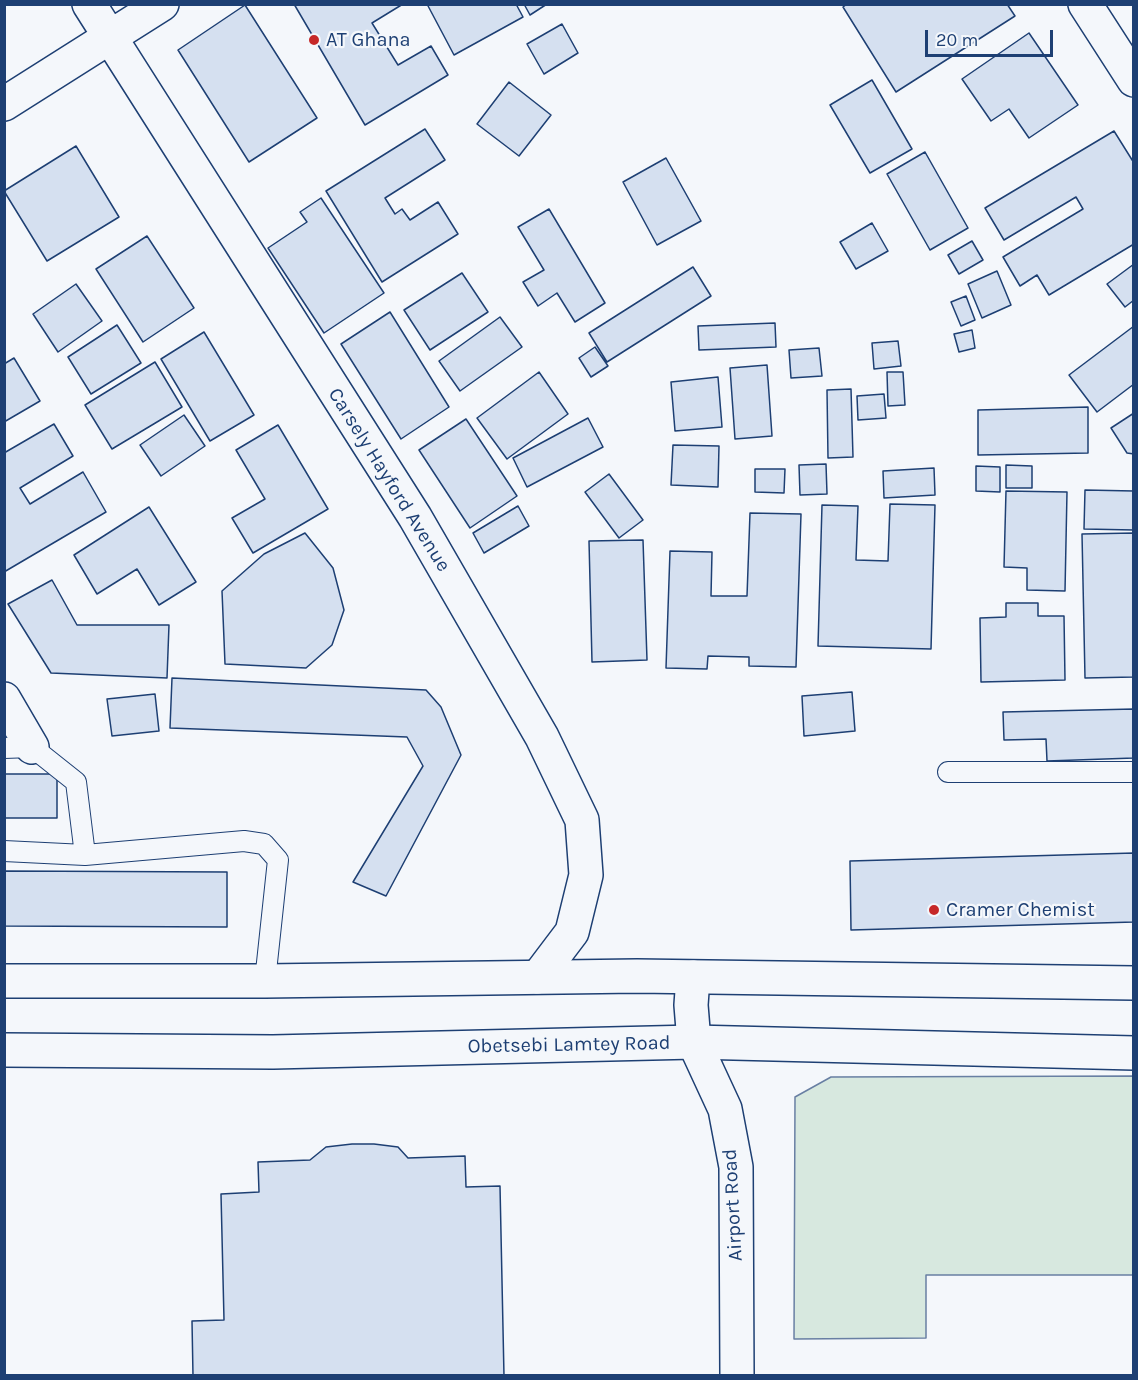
<!DOCTYPE html>
<html>
<head>
<meta charset="utf-8">
<style>
	body { margin:0 }
	#map { position:relative; width:1138px; height:1380px; overflow:hidden; background:#f4f7fb; font-family:Karla,sans-serif }
	canvas { display:block }
	.frame { position:absolute; inset:0; border:6px solid #1d3f73; pointer-events:none }
	.scale { position:absolute; left:925px; top:30px; width:128px; height:27px; box-sizing:border-box; border:3px solid #1d3f73; border-top:0; padding-left:8px; font-size:18px; line-height:21px; white-space:nowrap; color:#1d3f73; -webkit-text-stroke:4px #f4f7fb; paint-order:stroke }
</style>
</head>
<body>
<div id="map">
<canvas width="1138" height="1380"></canvas>
<div class="frame"></div>
<div class="scale">20 m</div>
</div>
<script>
const c = document.querySelector('canvas').getContext('2d');
c.lineJoin = 'round';
function fill(path, color) { c.fillStyle = color; c.fill(path, 'evenodd'); }
function strokePath(path, color, width, dash) { c.strokeStyle = color; c.lineWidth = width; c.lineCap = dash ? 'butt' : 'round'; c.setLineDash(dash || []); c.stroke(path); }
function write(font, color, halo, rows, align = 'center') {
  c.font = font + ' Karla,sans-serif'; c.lineWidth = 4.5; c.setLineDash([]); c.textBaseline = 'middle'; c.strokeStyle = halo; c.fillStyle = color; for (const [text, x, y, turn = 0] of rows) {
    c.save(); c.translate(x, y); c.rotate((+turn || 0) * Math.PI / 180); c.textAlign = isNaN(turn) ? turn : align; if (halo) c.strokeText(text, 0, 0); c.fillText(text, 0, 0); c.restore();
  }
}
const green = new Path2D(`
	M1133 1076V1275H926V1338L794 1339 795 1097 831 1077Z`);
fill(green, '#d7e8df');
strokePath(green, '#687fa3', 1.5);
const building = new Path2D(`
	M294 4H403L372 23 398 65 431 46 448 75 365 125Z
	M427 4H516L523 17 454 55Z
	M524 4H547L530 15Z
	M847 4H1007L1015 16 896 92 843 7Z
	M245 5 317 118 249 162 178 50Z
	M562 24 578 53 544 74 527 44Z
	M1029 33 1078 105 1029 138 1009 109 991 121 962 79Z
	M872 80 912 149 870 173 830 105Z
	M509 82 551 115 519 156 477 124Z
	M425 129 445 160 385 198 395 214 402 209 410 220 438 202 458 234 382 282 326 191Z
	M1114 131 1134 163V244L1049 295 1037 275 1020 286 1003 257 1083 209 1076 197 1004 240 985 208Z
	M76 146 119 217 47 261 4 191Z
	M925 152 968 228 930 250 887 174Z
	M666 158 701 221 657 245 623 182Z
	M321 198 384 293 324 333 268 248 307 222 300 212Z
	M549 209 605 303 575 322 557 293 538 306 523 282 544 270 518 227Z
	M872 223 888 251 856 269 840 242Z
	M147 236 194 308 143 342 96 269Z
	M972 241 983 260 959 274 948 255Z
	M1134 264V300L1125 307 1107 284Z
	M693 267 711 296 607 362 589 333Z
	M997 271 1011 305 982 318 968 284Z
	M462 273 488 312 430 350 404 310Z
	M76 284 102 321 58 352 33 314Z
	M966 296 975 320 961 326 951 302Z
	M390 312 449 407 401 439 341 344Z
	M500 317 522 347 460 391 439 361Z
	M775 323 776 347 699 350 698 326Z
	M117 325 141 363 91 394 68 357Z
	M1134 326V384L1097 412 1069 375Z
	M972 330 975 348 959 352 954 334Z
	M204 332 254 415 210 441 161 359Z
	M898 341 901 366 874 369 872 343Z
	M595 347 608 366 591 377 579 358Z
	M819 348 822 376 791 378 789 350Z
	M14 358 40 401 4 422V364Z
	M155 362 182 407 112 449 85 405Z
	M767 365 772 436 735 439 730 368Z
	M539 372 568 414 507 459 477 418Z
	M887 372H903L905 405 888 406Z
	M718 377 722 427 675 431 671 382Z
	M851 389 853 457 828 458 827 390Z
	M884 394 886 418 858 420 857 396Z
	M1088 407V453L978 455V410Z
	M1134 413V454L1127 453 1111 428Z
	M184 415 205 446 161 476 140 445Z
	M588 418 603 447 527 487 513 458Z
	M466 419 517 496 470 528 419 450Z
	M54 424 73 456 20 488 30 504 83 472 106 512 4 572V453Z
	M278 425 328 509 253 553 232 518 265 499 236 450Z
	M673 445 719 446 718 487 671 485Z
	M826 464 827 494 800 495 799 465Z
	M1006 465 1032 466V488H1006Z
	M976 466 1000 467V492L976 491Z
	M934 468 935 495 884 498 883 471Z
	M755 469H785L784 493 755 492Z
	M609 474 643 520 619 538 585 492Z
	M1085 490 1134 491V530L1084 529Z
	M1006 491 1067 492 1065 591 1027 590V568L1004 567Z
	M890 504 935 505 931 649 818 646 822 505 858 506 856 560 888 561Z
	M518 506 529 526 484 553 473 533Z
	M149 507 196 582 159 605 137 569 97 594 74 555Z
	M750 513 801 514 796 667 749 666V657L708 656 707 669 666 668 670 551 712 552 711 596H747Z
	M305 533 333 568 344 610 332 645 306 668 225 664 222 591 264 554Z
	M1134 533V677L1085 678 1082 534Z
	M643 540 647 660 592 662 589 541Z
	M52 580 77 625H169L167 678 51 673 8 604Z
	M1006 603H1038V616H1064L1065 680 981 682 980 618 1006 617Z
	M172 678 426 690 441 707 461 755 386 896 353 882 423 766 407 737 170 728Z
	M852 692 855 731 804 736 802 696Z
	M155 694 159 731 112 736 107 699Z
	M1134 709V758L1047 761 1046 739 1004 740 1003 712Z
	M4 774H57V818H4Z
	M1134 853V922L851 930 850 861Z
	M4 871 227 872V927L4 926Z
	M352 1144H374L398 1147 408 1158 465 1156 466 1187 500 1186 504 1376H193L192 1321 224 1320 221 1194 259 1192 258 1162 310 1160 326 1147Z`);
fill(building, '#d5e0f0');
strokePath(building, '#1d3f73', 1.5);
const service = new Path2D(`
	M4 748 32 747 76 782 85 855
	M948 772H1134
	M4 851 85 855 244 841 264 844 278 860 265 981`);
const minor = new Path2D(`
	M89 4 415 517 542 737 582 820 586 875 572 932 538 977
	M1085 4 1134 80
	M4 104 162 4
	M4 699 32 747
	M693 977 691 1005 694 1042 725 1109 736 1167 737 1376`);
const secondary = new Path2D(`
	M4 981H265L637 976 1134 983
	M4 1050 273 1052 694 1042 1134 1053`);
strokePath(service, '#1d3f73', 22);
strokePath(minor, '#1d3f73', 36);
strokePath(secondary, '#1d3f73', 36);
strokePath(service, '#f4f7fb', 20);
strokePath(minor, '#f4f7fb', 33);
strokePath(secondary, '#f4f7fb', 33);
for (const [x, y, r, color] of [
	[314,40,6,"#c62828"],
	[934,910,6,"#c62828"]
]) { const dot = new Path2D(); dot.arc(x, y, r, 0, 2 * Math.PI); c.fillStyle = color; c.fill(dot); strokePath(dot, '#f4f7fb', 2); }
write('20px', '#1d3f73', '#f4f7fb', [
	["AT Ghana",326,40],
	["Cramer Chemist",946,910]
], 'left');
write('20px', '#1d3f73', '#f4f7fb', [
	["Carsely Hayford Avenue",389,480,58],
	["Obetsebi Lamtey Road",569,1045,-1],
	["Airport Road",733,1205,-93]
]);
</script>
</body>
</html>
